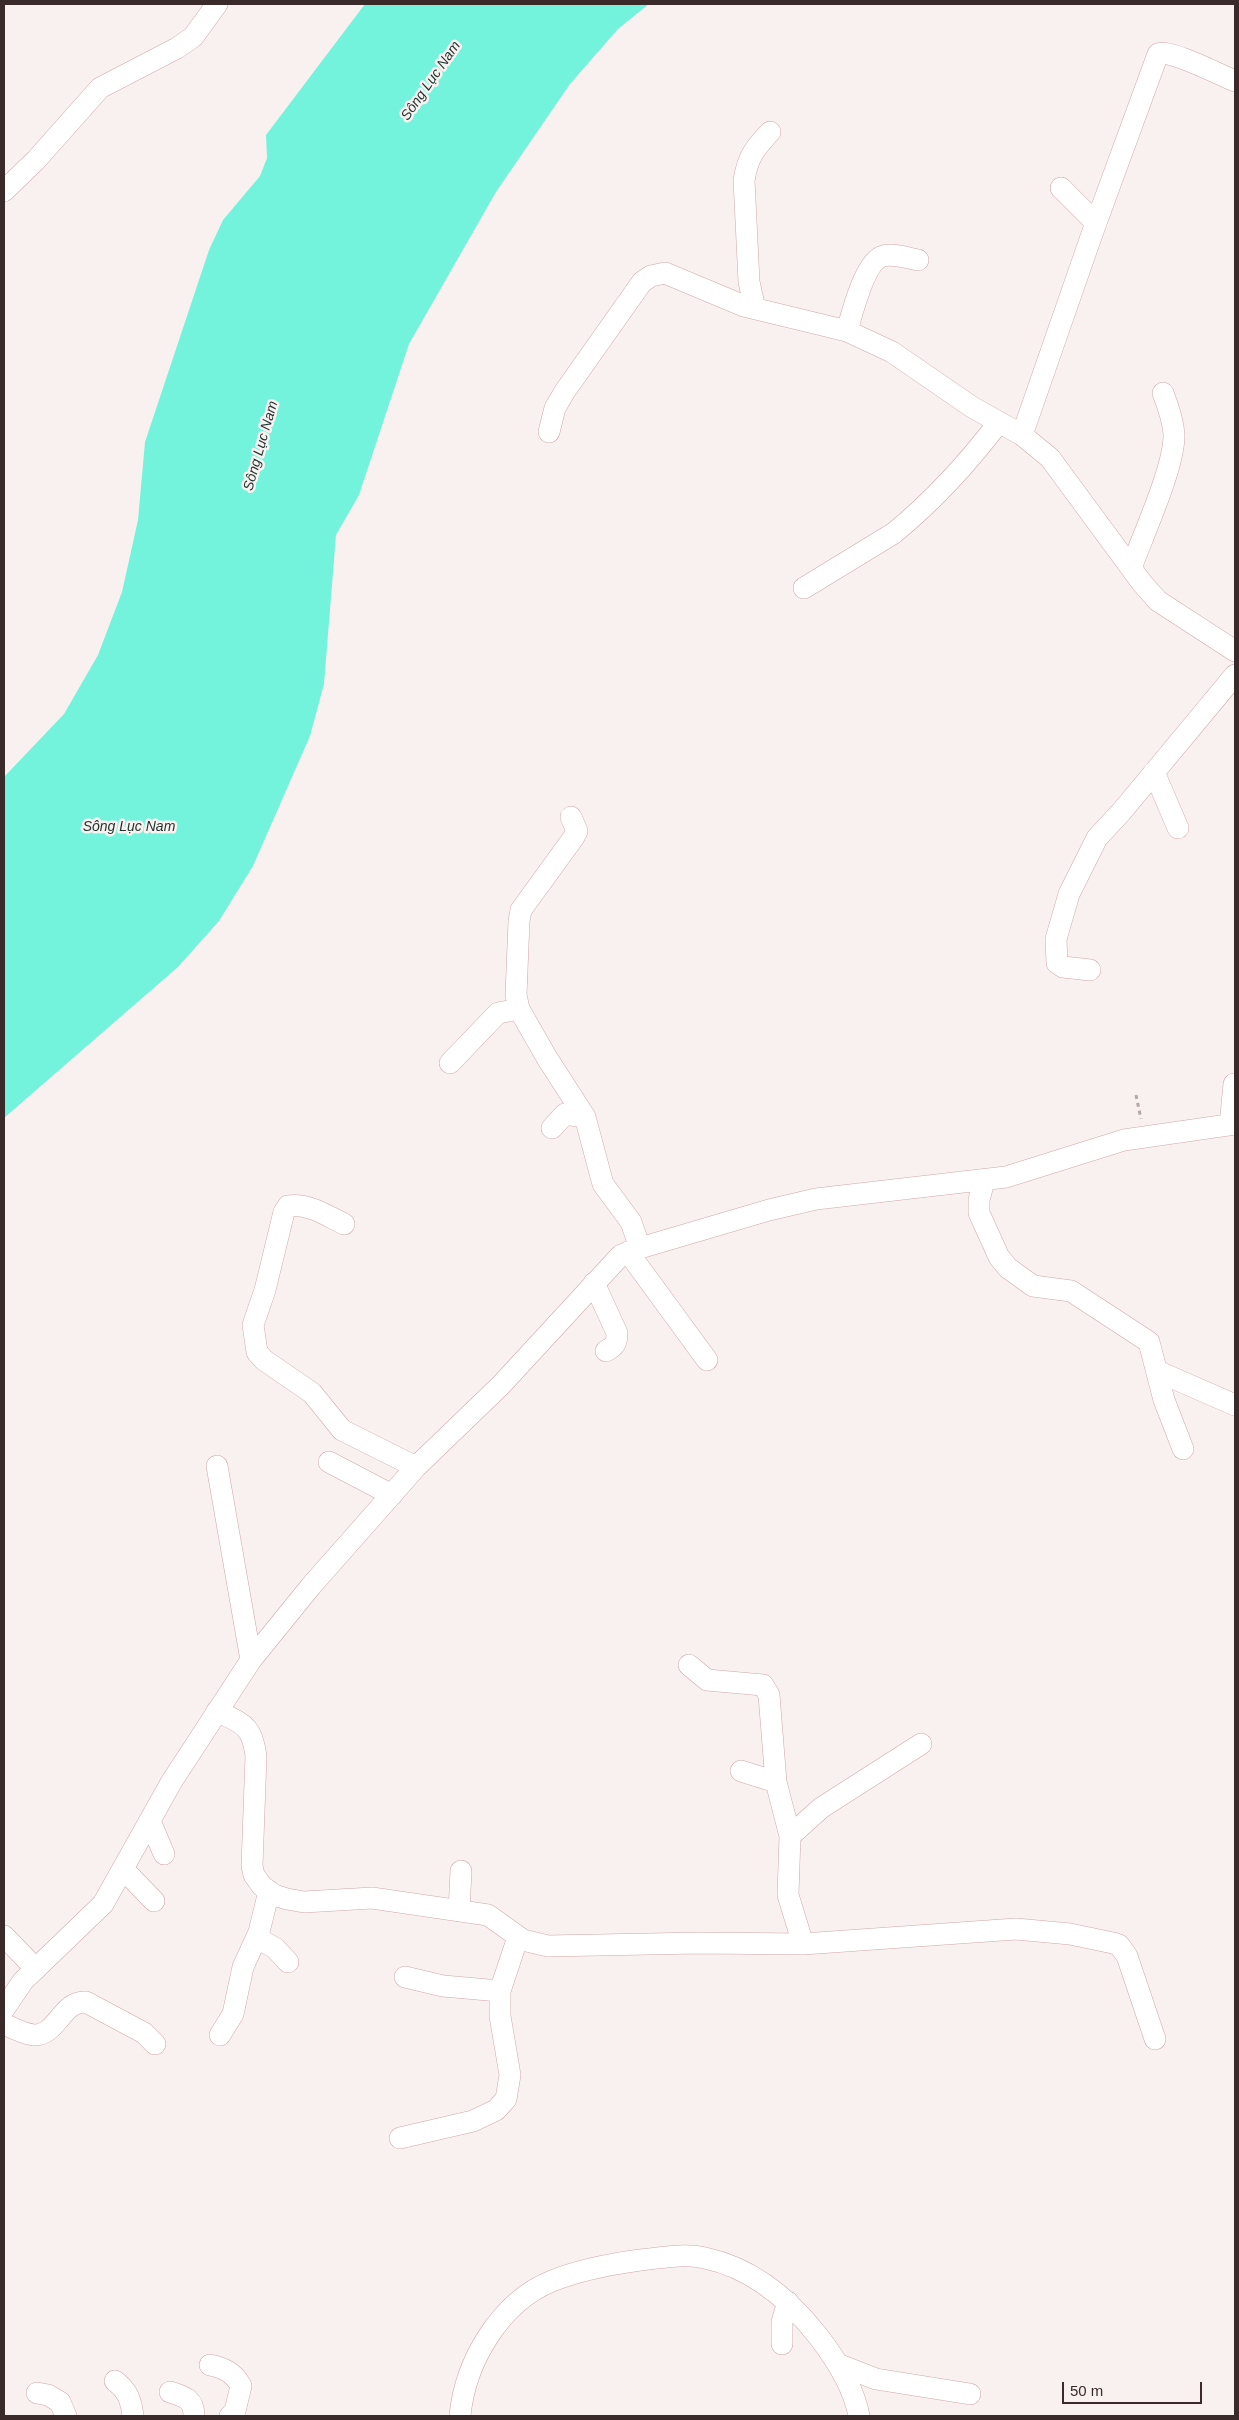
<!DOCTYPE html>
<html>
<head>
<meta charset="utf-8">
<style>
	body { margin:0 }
	#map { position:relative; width:1239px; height:2420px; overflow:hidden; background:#f9f0f0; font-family:Arial,sans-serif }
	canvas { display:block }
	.frame { position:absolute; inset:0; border:5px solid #3a2b2a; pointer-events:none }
	.scale { position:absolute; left:1062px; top:2382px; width:140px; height:22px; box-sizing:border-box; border:2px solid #3a2b2a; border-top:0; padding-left:6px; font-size:15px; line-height:18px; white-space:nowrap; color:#3a2b2a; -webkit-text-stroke:4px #f9f0f0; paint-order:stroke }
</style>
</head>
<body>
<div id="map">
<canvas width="1239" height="2420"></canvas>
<div class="frame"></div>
<div class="scale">50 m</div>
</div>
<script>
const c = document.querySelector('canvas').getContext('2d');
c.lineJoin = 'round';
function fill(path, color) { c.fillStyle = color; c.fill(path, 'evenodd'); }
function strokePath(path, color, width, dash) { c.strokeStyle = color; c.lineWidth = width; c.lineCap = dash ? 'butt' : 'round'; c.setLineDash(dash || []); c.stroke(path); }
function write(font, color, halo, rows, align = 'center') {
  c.font = font + ' Arial,sans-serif'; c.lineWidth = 5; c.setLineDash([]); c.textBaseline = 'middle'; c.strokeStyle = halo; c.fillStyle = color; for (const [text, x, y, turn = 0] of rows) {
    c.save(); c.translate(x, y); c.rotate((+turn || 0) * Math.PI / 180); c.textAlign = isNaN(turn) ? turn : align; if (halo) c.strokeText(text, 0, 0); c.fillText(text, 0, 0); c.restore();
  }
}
fill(new Path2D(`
	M365 4H649L618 29 570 84 496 192 409 344 359 495 336 535 324 684 310 736 253 866 219 921 178 967 4 1118V777L64 714 98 655 122 592 138 520 145 442 209 250 223 220 260 176 267 158 266 135Z`), '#73f3dc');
const minor = new Path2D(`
	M1061 188 1096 223
	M4 191 36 160 100 88 177 48 193 37 217 4
	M755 309 749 282 744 180C748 157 754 149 770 132
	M847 331C852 313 865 261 883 256 894 253 907 258 918 260
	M549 432 555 408 565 391 642 282 651 276 665 273 744 306 847 331 892 352 972 407 1022 435 1050 458 1142 583 1158 601 1235 651
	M1022 435 1092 234 1158 54C1168 48 1222 76 1235 81
	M1131 568C1143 535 1175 466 1174 434 1173 420 1168 406 1163 393
	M804 588 894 533C934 500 968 463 999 422
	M1154 772 1178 828
	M571 817 577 831 574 837 521 910 519 921 516 995 519 1009 547 1058 585 1117 603 1184 631 1222 640 1248
	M1090 970 1063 967 1057 963 1056 939 1069 894 1097 838 1122 811 1235 675
	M450 1063 498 1013 519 1009
	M1230 1125 1234 1084
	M552 1128 565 1114 585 1117
	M984 1181 979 1200V1213L999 1257 1008 1268 1033 1286 1071 1291 1149 1342 1164 1400 1183 1449
	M344 1224C326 1215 308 1203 288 1206L284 1212 265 1290 253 1325 257 1352 264 1360 312 1393 342 1430 416 1467
	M628 1252 707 1360
	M594 1283 617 1333C617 1343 615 1346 606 1351
	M1157 1371 1235 1405
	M329 1462 392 1495
	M217 1466 251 1660
	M689 1665 707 1680 763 1685 769 1695 776 1782 790 1836 788 1895 803 1944
	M217 1711C243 1724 252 1725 256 1756L252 1866 254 1875 262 1886 274 1895 287 1899 304 1902 372 1898 488 1915 523 1940 548 1946 699 1943 803 1944 1016 1929 1070 1934 1113 1943 1119 1945 1127 1956 1155 2039
	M741 1771 776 1782
	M150 1821 164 1854
	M790 1836 821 1808 921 1744
	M124 1870 154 1901
	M459 1911 461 1871
	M4 1936 36 1969
	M257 1938 275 1948 288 1962
	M405 1977 443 1986 500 1991
	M4 2009 23 1981 103 1904 172 1781 251 1660 311 1586 416 1467 501 1385 621 1255 640 1248 769 1210 816 1199 1006 1177 1124 1140 1235 1124
	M4 2024C13 2028 24 2034 34 2035 57 2036 62 2000 86 2002L144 2033 155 2044
	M220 2035 233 2014 243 1967 259 1932 269 1891
	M400 2138 473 2121 496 2110 506 2099 510 2075 500 2016V1991L518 1937
	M782 2344V2322L788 2302
	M210 2365C225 2368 234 2373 241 2386L235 2411 230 2416
	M840 2365 876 2379 970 2394
	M115 2381C128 2391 131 2400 133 2416
	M170 2392C185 2397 194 2399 194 2416
	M37 2393 48 2395 60 2402 66 2416
	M460 2416C465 2362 500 2302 552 2281 579 2270 611 2264 640 2260 661 2258 684 2253 705 2258 752 2268 789 2299 818 2336 835 2358 854 2388 859 2416`);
strokePath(minor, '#cfa8a7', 22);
strokePath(new Path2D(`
	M1136 1095 1141 1119`), '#b3a8a7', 3, [4, 4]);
strokePath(minor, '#fff', 21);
write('italic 14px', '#1c332e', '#f9f0f0', [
	["Sông Lục Nam",431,81,-55],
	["Sông Lục Nam",261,446,-74],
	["Sông Lục Nam",129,827]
]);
</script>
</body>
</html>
